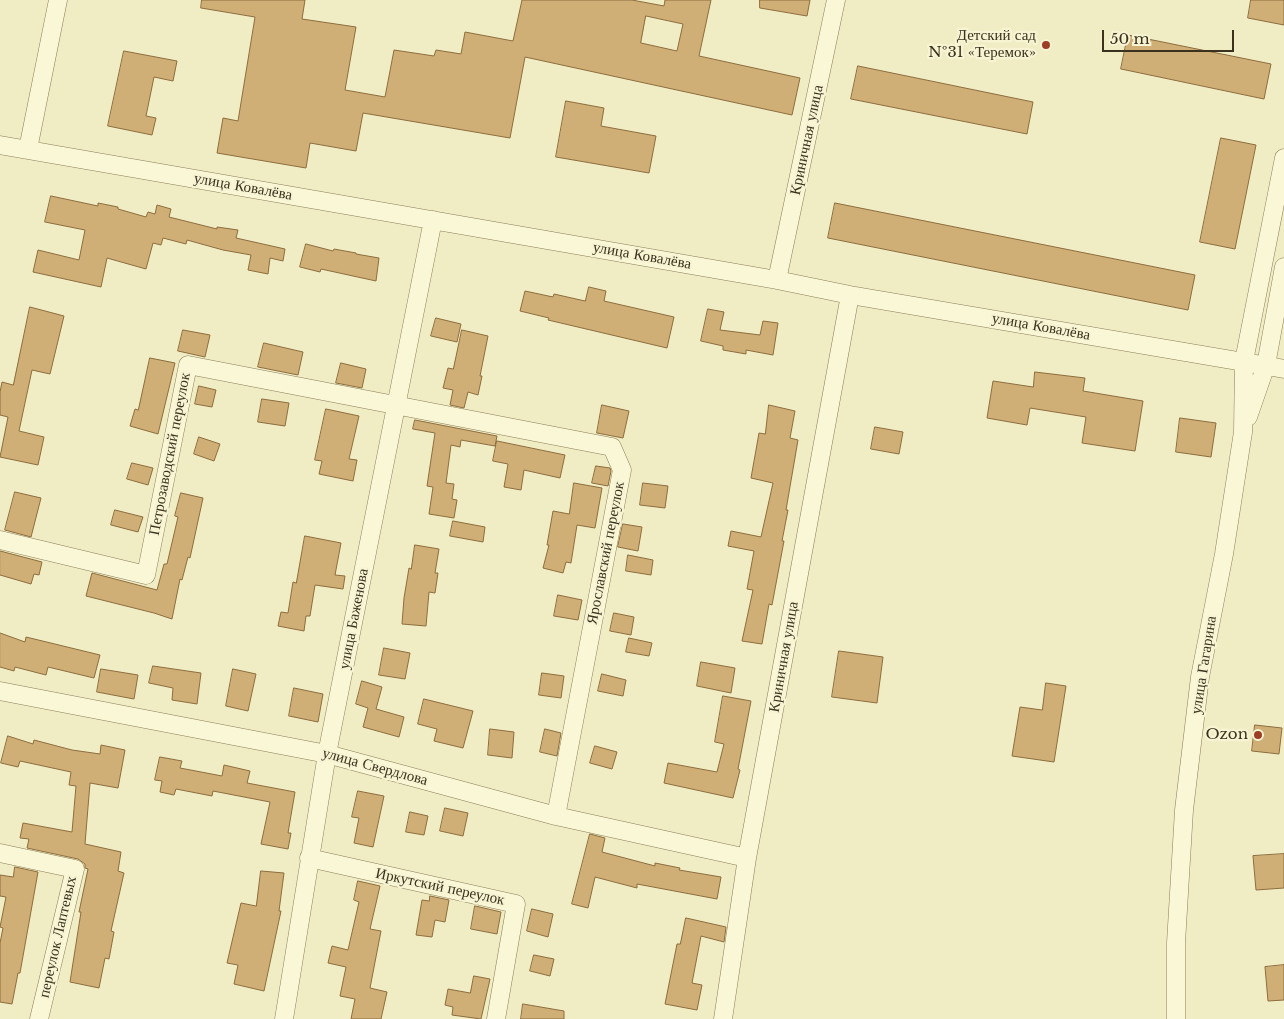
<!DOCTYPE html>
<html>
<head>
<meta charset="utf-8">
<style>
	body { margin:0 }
	#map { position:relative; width:1284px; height:1019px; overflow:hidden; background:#f0ecc3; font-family:"Libre Baskerville",serif }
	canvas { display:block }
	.scale { position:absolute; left:1102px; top:30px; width:132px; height:22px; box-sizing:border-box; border:2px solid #3a321e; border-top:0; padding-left:6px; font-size:15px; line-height:18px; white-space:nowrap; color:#3a321e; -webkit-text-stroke:4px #f7f4d3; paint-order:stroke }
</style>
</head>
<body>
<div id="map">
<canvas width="1284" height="1019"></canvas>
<div class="scale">50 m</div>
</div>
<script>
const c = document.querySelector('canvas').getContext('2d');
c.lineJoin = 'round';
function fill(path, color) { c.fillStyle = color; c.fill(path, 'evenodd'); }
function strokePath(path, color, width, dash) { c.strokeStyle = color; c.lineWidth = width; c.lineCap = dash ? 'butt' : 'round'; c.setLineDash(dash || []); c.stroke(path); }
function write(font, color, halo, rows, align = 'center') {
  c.font = font + ' "Libre Baskerville",serif'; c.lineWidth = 4.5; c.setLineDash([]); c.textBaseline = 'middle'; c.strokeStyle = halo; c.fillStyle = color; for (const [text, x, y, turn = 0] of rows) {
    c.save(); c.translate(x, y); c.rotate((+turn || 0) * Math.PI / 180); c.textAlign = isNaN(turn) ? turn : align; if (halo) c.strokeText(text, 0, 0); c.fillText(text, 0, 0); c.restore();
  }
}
const building = new Path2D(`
	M202 0H305L302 19 356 27 345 90 385 97 394 50 434 56 436 50 461 54 465 32 513 41 522 0H632L664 6 665 0H711L699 56 800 78 792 115 525 57 510 138 363 113 356 151 310 143 306 168 217 153 223 118 238 121 255 17 201 8ZM646 16 683 24 677 51 641 43Z
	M760 0H810L807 16 760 8Z
	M1251 0H1284V25L1248 18Z
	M1128 35 1271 64 1264 99 1121 69Z
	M124 51 177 61 173 81 154 77 146 116 156 118 152 135 108 126Z
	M858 66 1033 102 1027 134 851 99Z
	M566 101 604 108 601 126 656 136 649 173 556 157Z
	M1221 138 1256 145 1235 249 1200 242Z
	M51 196 98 206V203L118 207V209L146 217 148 212 155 214 157 205 171 209 169 217 217 229V227L238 230 236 238 285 249 283 261 270 258 268 274 248 270 251 255 223 250 187 240 186 244 163 238 161 245 153 243 146 269 107 258 101 287 33 272 38 250 79 260 85 230 45 222Z
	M835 203 1195 275 1188 310 828 238Z
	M306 244 333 251 334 249 356 253V254L379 258 376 281 321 269 320 272 300 267Z
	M589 287 606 291 604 301 674 317 667 348 548 320 549 318 520 311 525 291 553 297 554 294 585 301Z
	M30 307 64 316 50 374 32 370 19 431 44 437 38 465 0 457 8 417 0 415V392L2 382 13 385Z
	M708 309 724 312 720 330 760 335 763 321 778 323 773 355 746 350V354L723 350V346L701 341Z
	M436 318 461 324 457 342 431 336Z
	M183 330 210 335 205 357 178 351Z
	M462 330 488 336 480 376H482L478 395 468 392 464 408 450 405 453 390 443 388 448 368 453 369Z
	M264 343 303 352 298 375 258 367Z
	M150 358 175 363 158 434 130 426 135 409 138 410Z
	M341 363 366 369 362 388 336 383Z
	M1035 372 1085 378 1083 391 1143 401 1135 451 1082 443 1086 417 1030 408 1027 425 987 418 993 381 1033 387Z
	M199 386 216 390 212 407 195 404Z
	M262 399 289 403 285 426 258 422Z
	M602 405 629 411 623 438 597 433Z
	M769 405 795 411 790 438 798 440 786 510H788L782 541H784L772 605 769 604 762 644 742 641 753 590 747 589 754 551 728 546 731 531 761 537 773 483 751 478 759 433 765 434Z
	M326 409 359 416 349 459 357 460 353 481 319 474 322 461 315 460Z
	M1180 418 1216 423 1211 457 1176 452Z
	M415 420 497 436 495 446 461 440 460 447 451 445 446 483 454 484 452 499 457 500 454 518 429 514 433 487 427 486 435 433 413 429Z
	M875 427 903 432 899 454 871 449Z
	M199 437 220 444 214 461 194 454Z
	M497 441 565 455 560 478 524 470 521 490 504 487 508 464 493 461Z
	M132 463 153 468 148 485 127 479Z
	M596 466 610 468 611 471 608 486 592 483Z
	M574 483 602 488 595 528 577 525 571 563 566 562 563 573 543 568 549 545H547L553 511 569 514Z
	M643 483 668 486 665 508 640 505Z
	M15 492 41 498 31 537 5 530Z
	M181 493 203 498 190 558 188 557 182 580 180 579 172 619 154 613 86 596 92 573 157 590 164 564H167L178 517 175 516Z
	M115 510 143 517 138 532 111 525Z
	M453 521 485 527 483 542 450 536Z
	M623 524 642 527 638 551 618 547Z
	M305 536 341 543 335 575 345 576 343 589 315 585 310 616H306L304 631 278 626 281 612 288 613 293 582 296 583Z
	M415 545 439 549 435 573H438L435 593 429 592 426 626 402 624 404 598 409 568 411 569Z
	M0 551 42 562 39 575 34 574 31 584 0 575Z
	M628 555 653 560 651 575 626 571Z
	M558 595 582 600 578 620 554 616Z
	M614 613 634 617 631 635 610 631Z
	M0 633 25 642 26 637 100 655 94 678 48 667 46 675 15 667 14 671 0 667Z
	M629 638 652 643 649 656 626 652Z
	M384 648 410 653 405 679 379 675Z
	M839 651 883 657 877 703 832 697Z
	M701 662 735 668 731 693 697 686Z
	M153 666 201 673 197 704 172 700 173 688 149 683Z
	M101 669 138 675 134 699 97 692Z
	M233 669 256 674 248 711 226 706Z
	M542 673 564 676 561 698 539 695Z
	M602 674 626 680 623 696 598 691Z
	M362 681 382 687 376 709 404 717 399 737 363 727 368 708 356 704Z
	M1046 683 1066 686 1054 762 1012 756 1020 707 1042 710Z
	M294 688 323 694 318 722 289 716Z
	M723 696 751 701 738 769 740 770 733 798 664 783 668 763 717 772 724 744 715 742Z
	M424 699 473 711 463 748 434 741 437 729 418 724Z
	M1255 725 1282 728 1279 754 1252 751Z
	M490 729 514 732 512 758 488 755Z
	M545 729 561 733 557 756 540 752Z
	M8 736 33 744 34 740 72 750 100 754 101 745 125 750 118 788 90 783 85 844 121 852 118 871 124 873 111 931 114 932 109 959 105 958 99 988 70 982 81 912H79L88 869 85 868V864L78 859 27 848 29 839 20 838 23 823 72 832 76 786 69 785 71 772 20 761 18 767 1 763Z
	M595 746 617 752 612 769 590 763Z
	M160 757 182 761 180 768 222 776 224 765 250 771 247 783 295 792 288 833H291L288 849 261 844 270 802 213 791 212 796 176 789 174 795 160 792 162 781 155 780Z
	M358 791 384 796 373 847 354 843 359 818 352 817Z
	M445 808 468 813 463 836 440 831Z
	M410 812 428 816 424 835 406 832Z
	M590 834 605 838 602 852 655 866V863L680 868 679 870 721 877 717 899 637 884V888L595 877 588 908 572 904Z
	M1284 854V888L1256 890 1253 856Z
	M15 867 38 872 20 973H18L12 1004 0 1002V943L3 928 0 927 6 897 0 896V875L13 877Z
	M261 871 284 873 279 911H281L264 991 234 984 238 965 227 963 241 903 256 906Z
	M358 881 380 886 370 929 381 931 370 988 387 992 381 1019H351L355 999 340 996 346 967 328 963 332 946 348 950 359 902 354 900Z
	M430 896 449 900 445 922 435 920 432 937 416 935 422 900 429 901Z
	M475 906 501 912 497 934 471 929Z
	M532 909 553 914 548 937 527 931Z
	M686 918 726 927 724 942 701 936 692 983 702 985 697 1010 665 1004 677 944H680Z
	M534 955 554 959 550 976 530 971Z
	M1284 965V1000L1268 1001 1265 967Z
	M474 976 490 979 481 1019 452 1015 453 1007 445 1005 448 989 470 993Z
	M523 1004 564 1011V1019H521Z`);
fill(building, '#d0af77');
strokePath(building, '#8c6d3d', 1);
const minor = new Path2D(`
	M0 145 777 280 850 295 1284 369
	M28 149 58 0
	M777 280 836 0
	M1248 417 1266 365 1284 267
	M0 540 146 575 188 365 612 447 622 470 556 816
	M0 691 327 754 556 816 747 858
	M0 853 75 869 39 1019
	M309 858 516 904 496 1019
	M284 1019 327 754 433 220
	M723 1019 747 858 850 295
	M1176 1019V943L1184 810 1200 677 1224 554 1243 432 1244 361 1284 158`);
strokePath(minor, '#8b7e59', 19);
strokePath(minor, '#faf7d7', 18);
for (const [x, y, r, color] of [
	[1046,45,5,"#9d3e26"],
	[1258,735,5,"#9d3e26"]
]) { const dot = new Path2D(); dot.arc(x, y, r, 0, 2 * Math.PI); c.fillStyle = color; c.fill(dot); strokePath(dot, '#f7f4d3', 2); }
write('15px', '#3a321e', '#f7f4d3', [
	["Детский сад",1036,36],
	["№31 «Теремок»",1036,53],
	["Ozon",1248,735]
], 'right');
write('15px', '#3a321e', '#f7f4d3', [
	["Криничная улица",807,140,-78],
	["улица Ковалёва",243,187,10],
	["улица Ковалёва",642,256,10],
	["улица Ковалёва",1041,327,10],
	["Петрозаводский переулок",170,454,-79],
	["Ярославский переулок",606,553,-79],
	["улица Баженова",354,619,-79],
	["Криничная улица",784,657,-80],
	["улица Гагарина",1204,665,-81],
	["улица Свердлова",375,767,15],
	["Иркутский переулок",440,887,12],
	["переулок Лаптевых",58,937,-77]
]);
</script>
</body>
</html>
